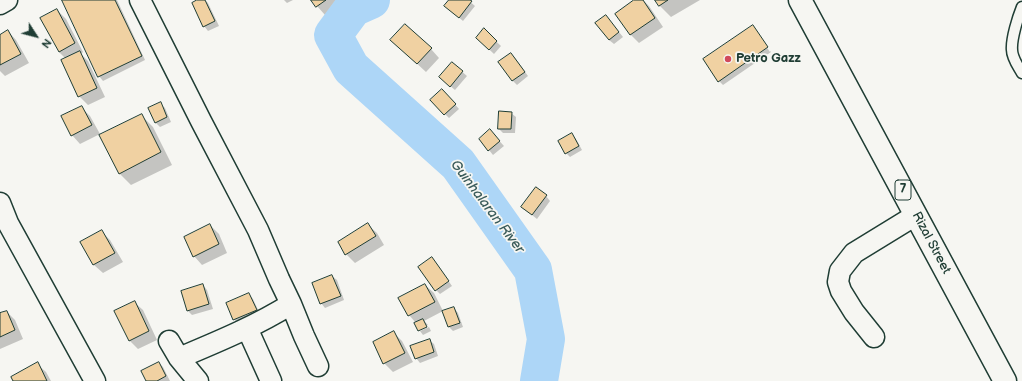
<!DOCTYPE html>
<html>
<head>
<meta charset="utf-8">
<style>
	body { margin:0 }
	#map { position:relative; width:1022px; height:381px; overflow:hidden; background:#f6f6f2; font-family:"Balsamiq Sans",sans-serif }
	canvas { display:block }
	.north { position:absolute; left:16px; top:16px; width:40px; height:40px; -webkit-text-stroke:3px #f6f6f2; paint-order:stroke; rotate:126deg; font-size:11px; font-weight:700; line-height:16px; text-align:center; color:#1f3d34 }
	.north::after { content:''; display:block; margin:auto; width:14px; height:18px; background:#1f3d34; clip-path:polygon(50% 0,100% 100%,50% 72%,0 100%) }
</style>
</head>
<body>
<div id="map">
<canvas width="1022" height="381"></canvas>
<div class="north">N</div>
</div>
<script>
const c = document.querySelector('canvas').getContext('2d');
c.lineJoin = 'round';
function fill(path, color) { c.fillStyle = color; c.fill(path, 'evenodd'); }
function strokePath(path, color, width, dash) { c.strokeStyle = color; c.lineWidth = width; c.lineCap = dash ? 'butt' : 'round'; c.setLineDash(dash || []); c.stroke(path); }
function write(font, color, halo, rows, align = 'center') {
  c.font = font + ' "Balsamiq Sans",sans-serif'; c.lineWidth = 3.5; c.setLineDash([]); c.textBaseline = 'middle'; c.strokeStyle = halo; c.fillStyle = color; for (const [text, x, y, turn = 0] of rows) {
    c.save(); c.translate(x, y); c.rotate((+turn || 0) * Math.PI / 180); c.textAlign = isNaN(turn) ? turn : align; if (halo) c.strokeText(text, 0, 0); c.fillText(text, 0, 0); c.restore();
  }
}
fill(new Path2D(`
	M63 0H117L145 60 103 81 99 76Z
	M200 0H205L208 3 219 26 208 31 204 26Z
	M284 0H293L287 3Z
	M313 0H340L342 4 325 15 317 6Z
	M450 0H468L475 6 463 21 450 10Z
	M636 0H643L649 6 663 27 639 43 630 34Z
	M656 0H700L671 17 659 5Z
	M57 10 66 19 83 52 81 54 88 61 105 97 88 105 79 96 66 59 59 52 42 19Z
	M606 16 623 37 614 44 609 40Z
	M484 30 501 46 494 54 477 38Z
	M755 30 770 52 771 51V52L723 85 719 81Z
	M8 31 16 40 29 63 5 76 0 71V36Z
	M400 48 431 49 439 58 426 72Z
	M511 54 515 58 528 76 517 85 513 81 499 62Z
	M452 63 467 76 455 90 444 81Z
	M446 94 459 109 449 118 431 100Z
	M160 103 165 108 171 122 160 127 155 122Z
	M81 107 90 116 100 134 80 144 72 135Z
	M511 113 516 117 515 133H503L499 129Z
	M141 115 153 127 172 165 131 185 119 173Z
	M572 134 576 139 582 150 570 157 566 153Z
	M494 135 504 146 493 155 480 139Z
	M546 196 550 201 537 219 522 207Z
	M210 225 219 234 227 253 202 265 194 256Z
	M368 225 377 233 384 245 355 263 346 254Z
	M101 231 110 240 123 262 103 273 94 265 81 242Z
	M432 258 436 263 452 286 440 294 436 290Z
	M332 276 337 280 344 300 325 308 321 303Z
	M203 285 207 290 213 309 192 315 188 311Z
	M425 285 434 293 443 311 424 321 428 325 419 329V331L416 323 409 315Z
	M249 294 253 299 260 314 238 324 234 319Z
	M134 302 143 310 157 340 138 349 129 340Z
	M454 308 458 313 463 327 453 331 449 327Z
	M7 312 15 320 23 339 0 349V315Z
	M429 327 431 331 423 335 420 331Z
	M393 332 402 341 413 362 393 372 384 363Z
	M429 340 434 344 438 356 420 363 416 358Z
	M159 363 163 367 170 381H147Z
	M37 364 46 372 51 381H14Z`), '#0003');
strokePath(new Path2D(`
	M371 0 353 8 333 35 351 68 458 164 533 270 546 339 539 381`), '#add6f7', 38);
const building = new Path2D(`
	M62 0H115L142 56 98 77Z
	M197 0H205L215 21 203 27 192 3Z
	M311 0H326L316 7Z
	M449 0H470L472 1 459 18 444 6Z
	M634 0H643L655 18 630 35 615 14Z
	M655 0H668L659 6Z
	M57 9 75 43 59 52 40 18Z
	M606 15 619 32 609 40 595 23Z
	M405 24 432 48 417 64 390 40Z
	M753 25 768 47 718 82 703 59Z
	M484 28 497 41 489 50 476 38Z
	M8 30 21 54 0 65V35Z
	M80 51 97 88 78 97 61 60Z
	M511 53 525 72 512 81 498 62Z
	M452 62 463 71 450 87 439 77Z
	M442 89 456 104 444 115 430 100Z
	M161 102 167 117 155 123 148 108Z
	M82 106 92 125 71 136 61 116Z
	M499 111 512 112 511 129H498Z
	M142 114 161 152 119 174 99 135Z
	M490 129 500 141 488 151 479 139Z
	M572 133 579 146 565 154 558 141Z
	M536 187 547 195 532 215 521 207Z
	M368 223 376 236 345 255 338 242Z
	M210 224 219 244 193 257 184 237Z
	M102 230 115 253 93 265 80 242Z
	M432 257 449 281 435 291 418 267Z
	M332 275 341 296 320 304 312 283Z
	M203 284 209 304 187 311 181 291Z
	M425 284 435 302 408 316 398 298Z
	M249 293 257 310 233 320 226 303Z
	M135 301 149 331 129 341 114 311Z
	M454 307 460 323 448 327 442 311Z
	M7 311 15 330 0 337V313Z
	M423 319 427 327 418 331 414 323Z
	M394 331 405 353 383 364 373 342Z
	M430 339 434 352 415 359 410 346Z
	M38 362 47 381H13L11 377Z
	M159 362 166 376 157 381H146L141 371Z`);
fill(building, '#f0d1a2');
strokePath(building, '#1f3d34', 1);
const service = new Path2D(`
	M1022 7C1018 17 1011 39 1012 50 1012 58 1018 66 1022 73`);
const minor = new Path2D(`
	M140 0 201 121 258 230 279 279 291 304C256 326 217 342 179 358L198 381
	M0 4 7 0
	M0 203 8 223 95 381
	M291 304 304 336 318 366
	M247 328 271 381
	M874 337 854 312 841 291 838 282 840 271 854 253 916 215
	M169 341 179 358`);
const primary = new Path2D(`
	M800 0 1005 381`);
strokePath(service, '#1f3d34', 13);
strokePath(minor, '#1f3d34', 23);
strokePath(primary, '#1f3d34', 25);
strokePath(service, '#f6f6f2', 10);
strokePath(minor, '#f6f6f2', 20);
strokePath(primary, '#f6f6f2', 22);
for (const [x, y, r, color] of [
	[728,59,4,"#d1495b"]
]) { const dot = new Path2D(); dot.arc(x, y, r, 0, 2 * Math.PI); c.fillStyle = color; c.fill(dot); strokePath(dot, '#f6f6f2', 1.5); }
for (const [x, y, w] of [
	[903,190,16]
]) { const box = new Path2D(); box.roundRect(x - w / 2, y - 10, w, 20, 3); c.fillStyle = '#f6f6f2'; c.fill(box); strokePath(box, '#1f3d34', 1); }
write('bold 12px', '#1f3d34', null, [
	["7",903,190]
]);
write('bold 13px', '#1f3d34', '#f6f6f2', [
	["Petro Gazz",736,59]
], 'left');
write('13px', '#1f3d34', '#f6f6f2', [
	["Rizal Street",931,243,62]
]);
write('italic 14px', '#3b5c5b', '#f6f6f2', [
	["Guinhalaran River",487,207,53]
]);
</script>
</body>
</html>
